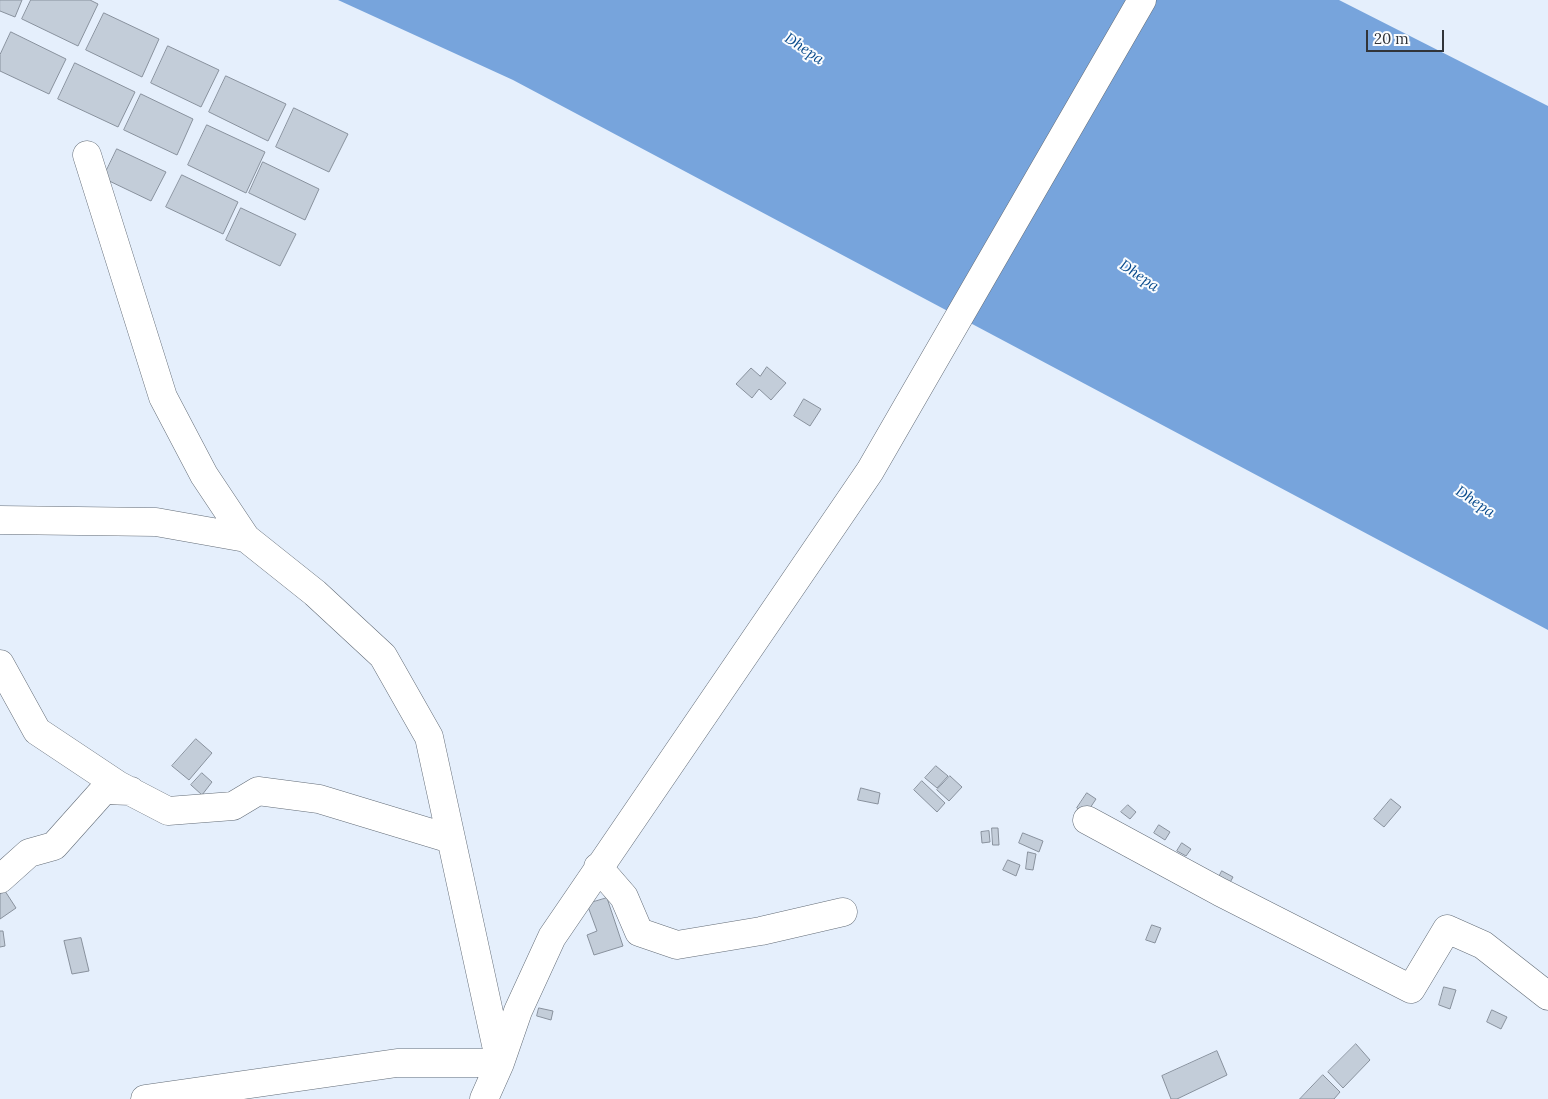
<!DOCTYPE html>
<html>
<head>
<meta charset="utf-8">
<style>
	body { margin:0 }
	#map { position:relative; width:1548px; height:1099px; overflow:hidden; background:#e5effc; font-family:Lora,serif }
	canvas { display:block }
	.scale { position:absolute; left:1366px; top:30px; width:78px; height:22px; box-sizing:border-box; border:2px solid #313439; border-top:0; padding-left:6px; font-size:15px; line-height:18px; white-space:nowrap; color:#313439; -webkit-text-stroke:4px #fafcfe; paint-order:stroke }
</style>
</head>
<body>
<div id="map">
<canvas width="1548" height="1099"></canvas>
<div class="scale">20 m</div>
</div>
<script>
const c = document.querySelector('canvas').getContext('2d');
c.lineJoin = 'round';
function fill(path, color) { c.fillStyle = color; c.fill(path, 'evenodd'); }
function strokePath(path, color, width, dash) { c.strokeStyle = color; c.lineWidth = width; c.lineCap = dash ? 'butt' : 'round'; c.setLineDash(dash || []); c.stroke(path); }
function write(font, color, halo, rows, align = 'center') {
  c.font = font + ' Lora,serif'; c.lineWidth = 4; c.setLineDash([]); c.textBaseline = 'middle'; c.strokeStyle = halo; c.fillStyle = color; for (const [text, x, y, turn = 0] of rows) {
    c.save(); c.translate(x, y); c.rotate((+turn || 0) * Math.PI / 180); c.textAlign = isNaN(turn) ? turn : align; if (halo) c.strokeText(text, 0, 0); c.fillText(text, 0, 0); c.restore();
  }
}
fill(new Path2D(`
	M338 0H1339L1548 106V630L513 80Z`), '#77a4dc');
const building = new Path2D(`
	M0 0H22L15 17 0 11Z
	M31 0H90L98 4 78 46 22 19Z
	M104 13 159 39 142 77 86 50Z
	M11 32 66 59 49 94 0 71V55Z
	M168 46 219 70 201 107 151 83Z
	M75 63 135 92 118 127 58 99Z
	M226 76 286 104 268 141 209 112Z
	M141 94 193 119 177 155 124 130Z
	M294 108 348 134 329 172 276 147Z
	M207 125 265 152 246 193 188 165Z
	M117 149 166 172 151 201 103 178Z
	M263 162 319 189 305 220 249 193Z
	M182 175 238 202 223 234 166 207Z
	M241 208 296 234 280 266 226 240Z
	M767 367 786 383 771 400 759 389 752 398 736 384 751 368 760 376Z
	M804 399 821 409 810 426 794 416Z
	M196 739 212 753 189 780 172 766Z
	M936 766 948 776 937 788 925 778Z
	M202 773 212 782 202 795 191 785Z
	M950 776 962 787 949 801 937 790Z
	M922 781 945 803 937 812 914 790Z
	M861 788 880 793 878 804 858 800Z
	M1087 793 1096 799 1086 814 1077 808Z
	M1391 799 1401 807 1384 827 1374 819Z
	M1128 805 1136 812 1130 819 1121 812Z
	M1159 825 1170 832 1165 840 1154 833Z
	M992 828H998L999 845H993Z
	M989 831 990 842 982 843 981 832Z
	M1023 833 1043 841 1039 852 1019 843Z
	M1182 843 1191 849 1186 856 1177 851Z
	M1028 852 1036 854 1033 870 1026 869Z
	M1008 860 1020 865 1016 876 1003 870Z
	M1222 871 1233 877 1226 890 1215 885Z
	M5 891 16 908 0 919V894Z
	M607 898 623 946 594 955 587 935 597 931 587 904Z
	M1152 925 1161 928 1155 943 1146 940Z
	M0 931H3L5 946 0 947Z
	M81 938 89 971 72 974 64 941Z
	M1444 987 1456 990 1450 1009 1439 1005Z
	M539 1008 553 1011 551 1020 537 1016Z
	M1492 1010 1507 1017 1501 1029 1487 1022Z
	M1356 1044 1370 1060 1343 1088 1328 1072Z
	M1217 1051 1227 1075 1177 1099H1171L1162 1076Z
	M1323 1075 1340 1092 1334 1099H1300Z`);
fill(building, '#c3cdd9');
strokePath(building, '#88919d', 1);
const minor = new Path2D(`
	M87 155 163 397 204 475 246 538
	M0 520 156 522 246 538 315 593 383 656 429 737 500 1063H397L145 1099
	M0 664 37 731 118 785 168 811 233 806 258 791 319 799 451 839
	M1087 820 1220 892 1411 989 1447 929 1483 945 1548 996
	M598 867 624 897 639 932 677 945 761 931 843 912
	M0 879 29 853 54 846 104 790 131 791
	M484 1099 500 1063 518 1011 552 937 870 471 1142 0`);
strokePath(minor, '#636c77', 29);
strokePath(minor, '#fff', 28);
write('italic 15px', '#07498b', '#fafcfe', [
	["Dhepa",804,49,34],
	["Dhepa",1139,276,34],
	["Dhepa",1475,502,34]
]);
</script>
</body>
</html>
